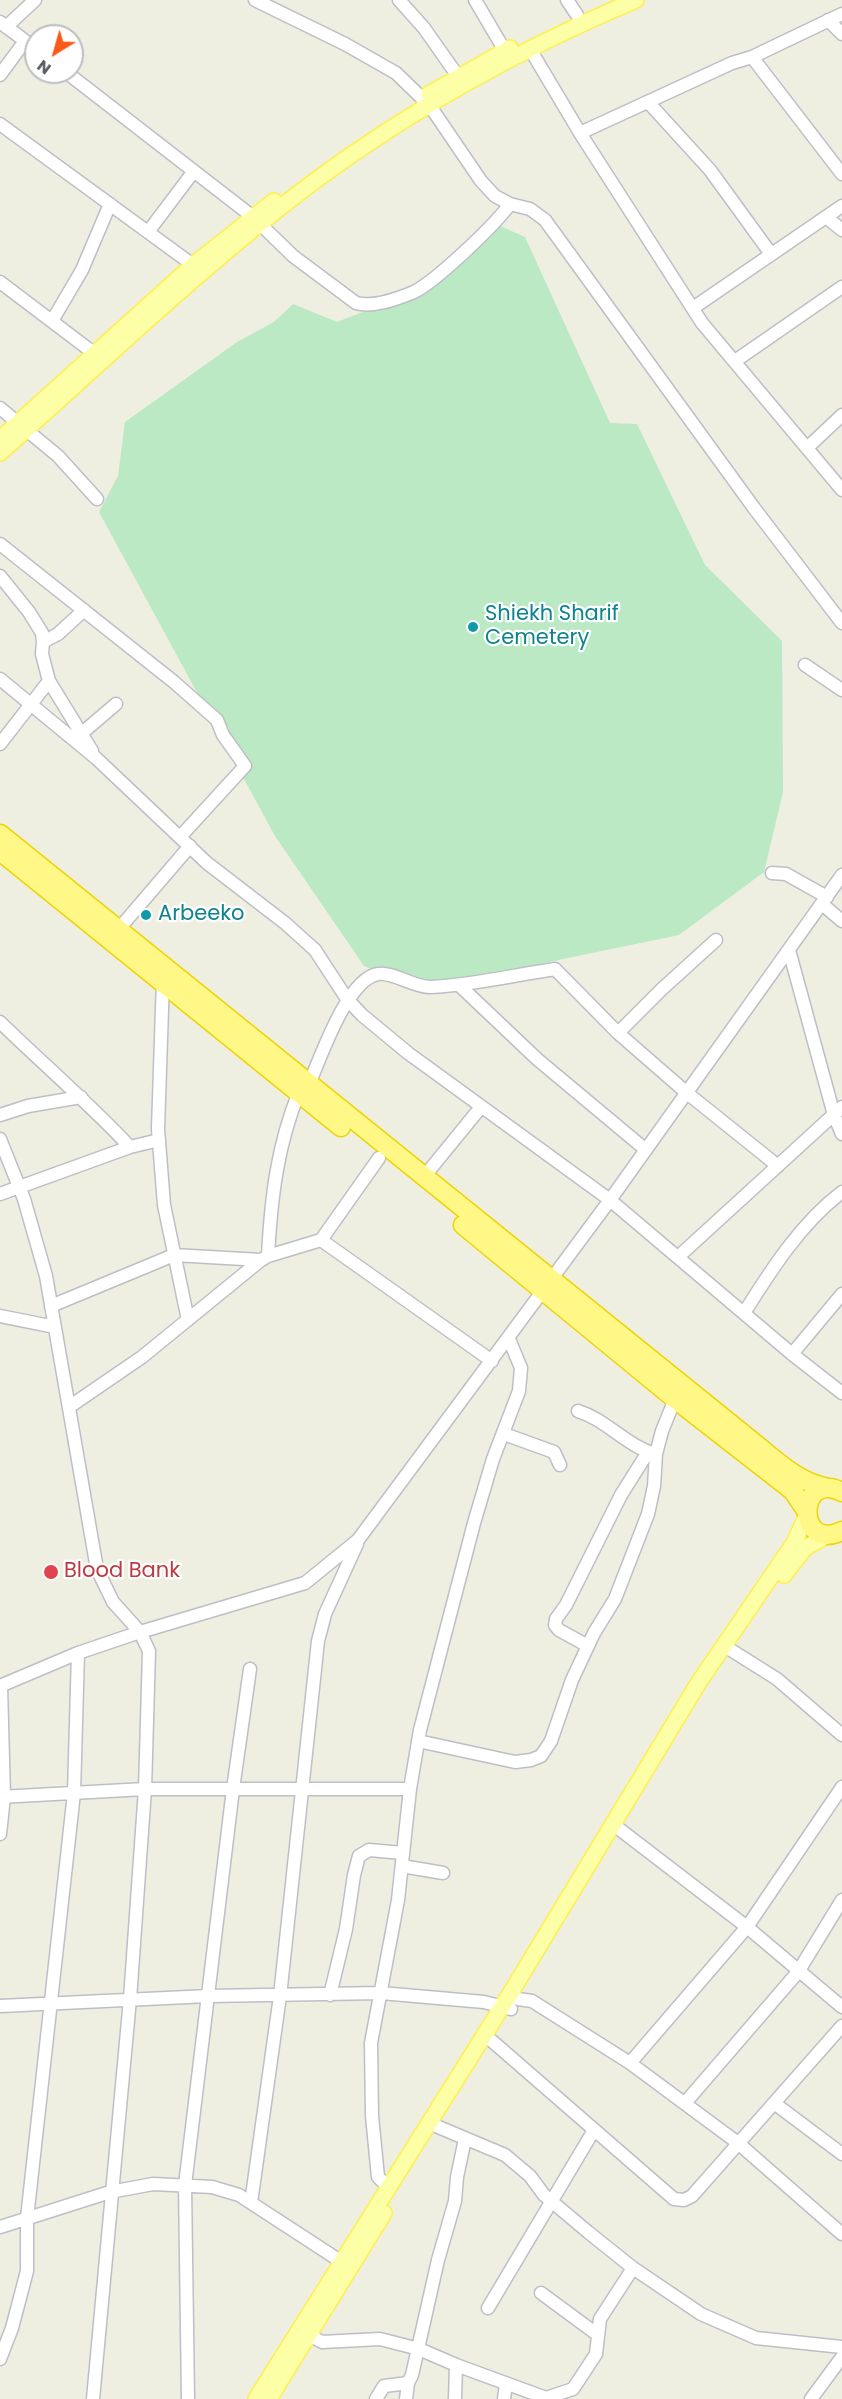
<!DOCTYPE html>
<html>
<head>
<meta charset="utf-8">
<style>
	body { margin:0 }
	#map { position:relative; width:842px; height:2399px; overflow:hidden; background:#eeeee1; font-family:Poppins,sans-serif }
	canvas { display:block }
	.north { position:absolute; left:24px; top:24px; width:60px; height:60px; box-sizing:border-box; background:#fff; border:2px solid #bdbec1; border-radius:50%; rotate:217deg; font-size:16px; font-weight:700; line-height:24px; text-align:center; color:#5a5c64 }
	.north::after { content:''; display:block; margin:auto; width:21px; height:27px; background:#fb591a; clip-path:polygon(50% 0,100% 100%,50% 72%,0 100%) }
</style>
</head>
<body>
<div id="map">
<canvas width="842" height="2399"></canvas>
<div class="north">N</div>
</div>
<script>
const c = document.querySelector('canvas').getContext('2d');
c.lineJoin = 'round';
function fill(path, color) { c.fillStyle = color; c.fill(path, 'evenodd'); }
function strokePath(path, color, width, dash) { c.strokeStyle = color; c.lineWidth = width; c.lineCap = dash ? 'butt' : 'round'; c.setLineDash(dash || []); c.stroke(path); }
function write(font, color, halo, rows, align = 'center') {
  c.font = font + ' Poppins,sans-serif'; c.lineWidth = 4.5; c.setLineDash([]); c.textBaseline = 'middle'; c.strokeStyle = halo; c.fillStyle = color; for (const [text, x, y, turn = 0] of rows) {
    c.save(); c.translate(x, y); c.rotate((+turn || 0) * Math.PI / 180); c.textAlign = isNaN(turn) ? turn : align; if (halo) c.strokeText(text, 0, 0); c.fillText(text, 0, 0); c.restore();
  }
}
fill(new Path2D(`
	M500 226 525 237 610 423 637 424 705 565 782 641 783 792 764 872 679 935 418 989 364 966 275 836 99 512 118 476 125 422 237 342 274 322 293 304 337 322 427 287Z`), '#bae9c4');
const minor = new Path2D(`
	M255 0 345 44 396 73 430 106 481 181 495 196 510 204 530 209 545 220 754 508 842 623
	M399 0 424 28 462 82
	M475 0 505 51
	M567 0 577 15
	M828 20 842 34
	M0 22 36 49
	M6 27 35 0
	M530 49 580 133 702 323 842 490
	M752 57 842 174
	M66 72 253 217 293 256 356 303C373 308 397 299 414 292 436 281 495 225 510 204
	M0 75 25 41
	M648 102 710 170 771 254
	M0 124 193 265
	M580 133 732 63 752 57 842 14
	M826 217 842 230
	M148 232 194 171
	M0 282 95 354
	M693 308 842 206
	M52 321 82 270 110 204
	M735 361 842 287
	M0 408 58 456 97 499
	M807 448 842 415
	M0 544 174 682 217 720 223 735 245 766 180 837
	M0 576 29 612 42 633 43 642 42 654 49 681 92 751
	M43 642 58 634 84 610
	M805 665 842 690
	M0 679 96 758 207 863 285 923 315 950 347 999 362 1015 408 1053 610 1200 792 1354 842 1393
	M82 733 116 704
	M0 744 49 681
	M772 873 786 874 827 897
	M822 904 842 921
	M118 930 190 846
	M789 950 834 1115 842 1134
	M163 979 158 1129 164 1205 188 1320
	M459 985 537 1059 646 1150
	M0 1022C43 1064 89 1103 130 1147L159 1140
	M618 1033 662 989 716 940
	M309 1084C321 1057 347 979 378 974 392 971 415 988 431 987 473 985 514 975 555 969L618 1033 687 1093 778 1166
	M0 1115 28 1106 81 1097
	M0 1139 24 1199 46 1276 97 1569 113 1602 140 1632 149 1651 145 1789 130 1999 93 2399
	M423 1178 481 1107
	M0 1194 130 1147
	M321 1240 379 1158
	M268 1256C271 1199 277 1146 299 1092
	M678 1257 842 1107
	M51 1306 174 1255 261 1260
	M744 1313C771 1270 801 1223 842 1192
	M0 1316 55 1327
	M792 1354 842 1294
	M69 1407 142 1357 261 1260 268 1256 321 1240 492 1361
	M578 1411C607 1420 625 1445 655 1454
	M504 1434 554 1452 560 1465
	M723 1645 777 1679 842 1735
	M588 1646 559 1630 555 1625 556 1619 566 1605 621 1495 648 1452
	M0 1686 78 1653 140 1632 305 1583 358 1540 610 1200 842 875
	M418 1741 515 1762 531 1760 541 1756 551 1741 572 1680 594 1633 615 1599 648 1514 654 1486 656 1454 662 1431 675 1399
	M0 1797 145 1789H410
	M614 1825 747 1927 842 2007
	M0 1834 4 1797 1 1686
	M402 1866 443 1873
	M510 1994 518 1999 532 2001 630 2063 738 2143 842 2234
	M330 1995 346 1929 354 1875 359 1856 369 1850 403 1853
	M0 2006 208 1996 381 1993 484 2002 511 2009
	M492 2041 674 2199 684 2200 692 2196 842 2026
	M630 2063 747 1927 842 1787
	M685 2103 798 1972 842 1900
	M774 2103 842 2154
	M436 2126 505 2155 530 2176 544 2195 588 2232 633 2268 701 2314 756 2338 842 2347
	M388 2187 378 2177 372 2116 371 2043 398 1900 410 1789 420 1730 474 1523 493 1459 519 1391 521 1368 509 1339
	M251 2203 280 1996 318 1641 325 1614 357 1544
	M0 2227 110 2192 153 2184 212 2187 239 2195 348 2266
	M541 2293 598 2335
	M488 2308 594 2130
	M309 2335 322 2342 380 2339 419 2349 456 2365 546 2398 573 2389 596 2354 600 2319 633 2268
	M0 2359 12 2328 27 2271V2218L74 1793 78 1653
	M188 2399 185 2185 233 1789 250 1669
	M376 2399 384 2386 408 2383 412 2375 438 2260 455 2201 457 2177 465 2139
	M406 2399 408 2383
	M455 2399 456 2365
	M504 2399 506 2383
	M811 2399 842 2357`);
const major = new Path2D(`
	M429 94 510 48
	M0 439 193 265 274 201
	M0 453C104 361 204 264 316 180 414 108 524 47 636 0
	M784 1575 805 1548 830 1534
	M256 2399 510 1994 699 1682 794 1543 807 1515
	M269 2399 384 2213`);
const highway = new Path2D(`
	M0 834 758 1446C780 1464 800 1483 829 1488
	M0 851 341 1127
	M463 1225 675 1399 793 1491 807 1512
	M842 1492C797 1469 795 1553 842 1531`);
strokePath(minor, '#bebfc6', 15);
strokePath(major, '#fff049', 18);
strokePath(highway, '#efd400', 21);
strokePath(minor, '#fff', 12);
strokePath(major, '#fcffa5', 15);
strokePath(highway, '#fff887', 18);
for (const [x, y, r, color] of [
	[473,627,6,"#0f9aa8"],
	[146,915,6,"#0f9aa8"],
	[51,1572,8,"#e0444e"]
]) { const dot = new Path2D(); dot.arc(x, y, r, 0, 2 * Math.PI); c.fillStyle = color; c.fill(dot); strokePath(dot, '#fff', 2); }
write('21px', '#0d838f', '#fff', [
	["Shiekh Sharif",485,615],
	["Cemetery",485,639],
	["Arbeeko",158,915]
], 'left');
write('21px', '#be3a42', '#fff', [
	["Blood Bank",64,1572]
], 'left');
</script>
</body>
</html>
